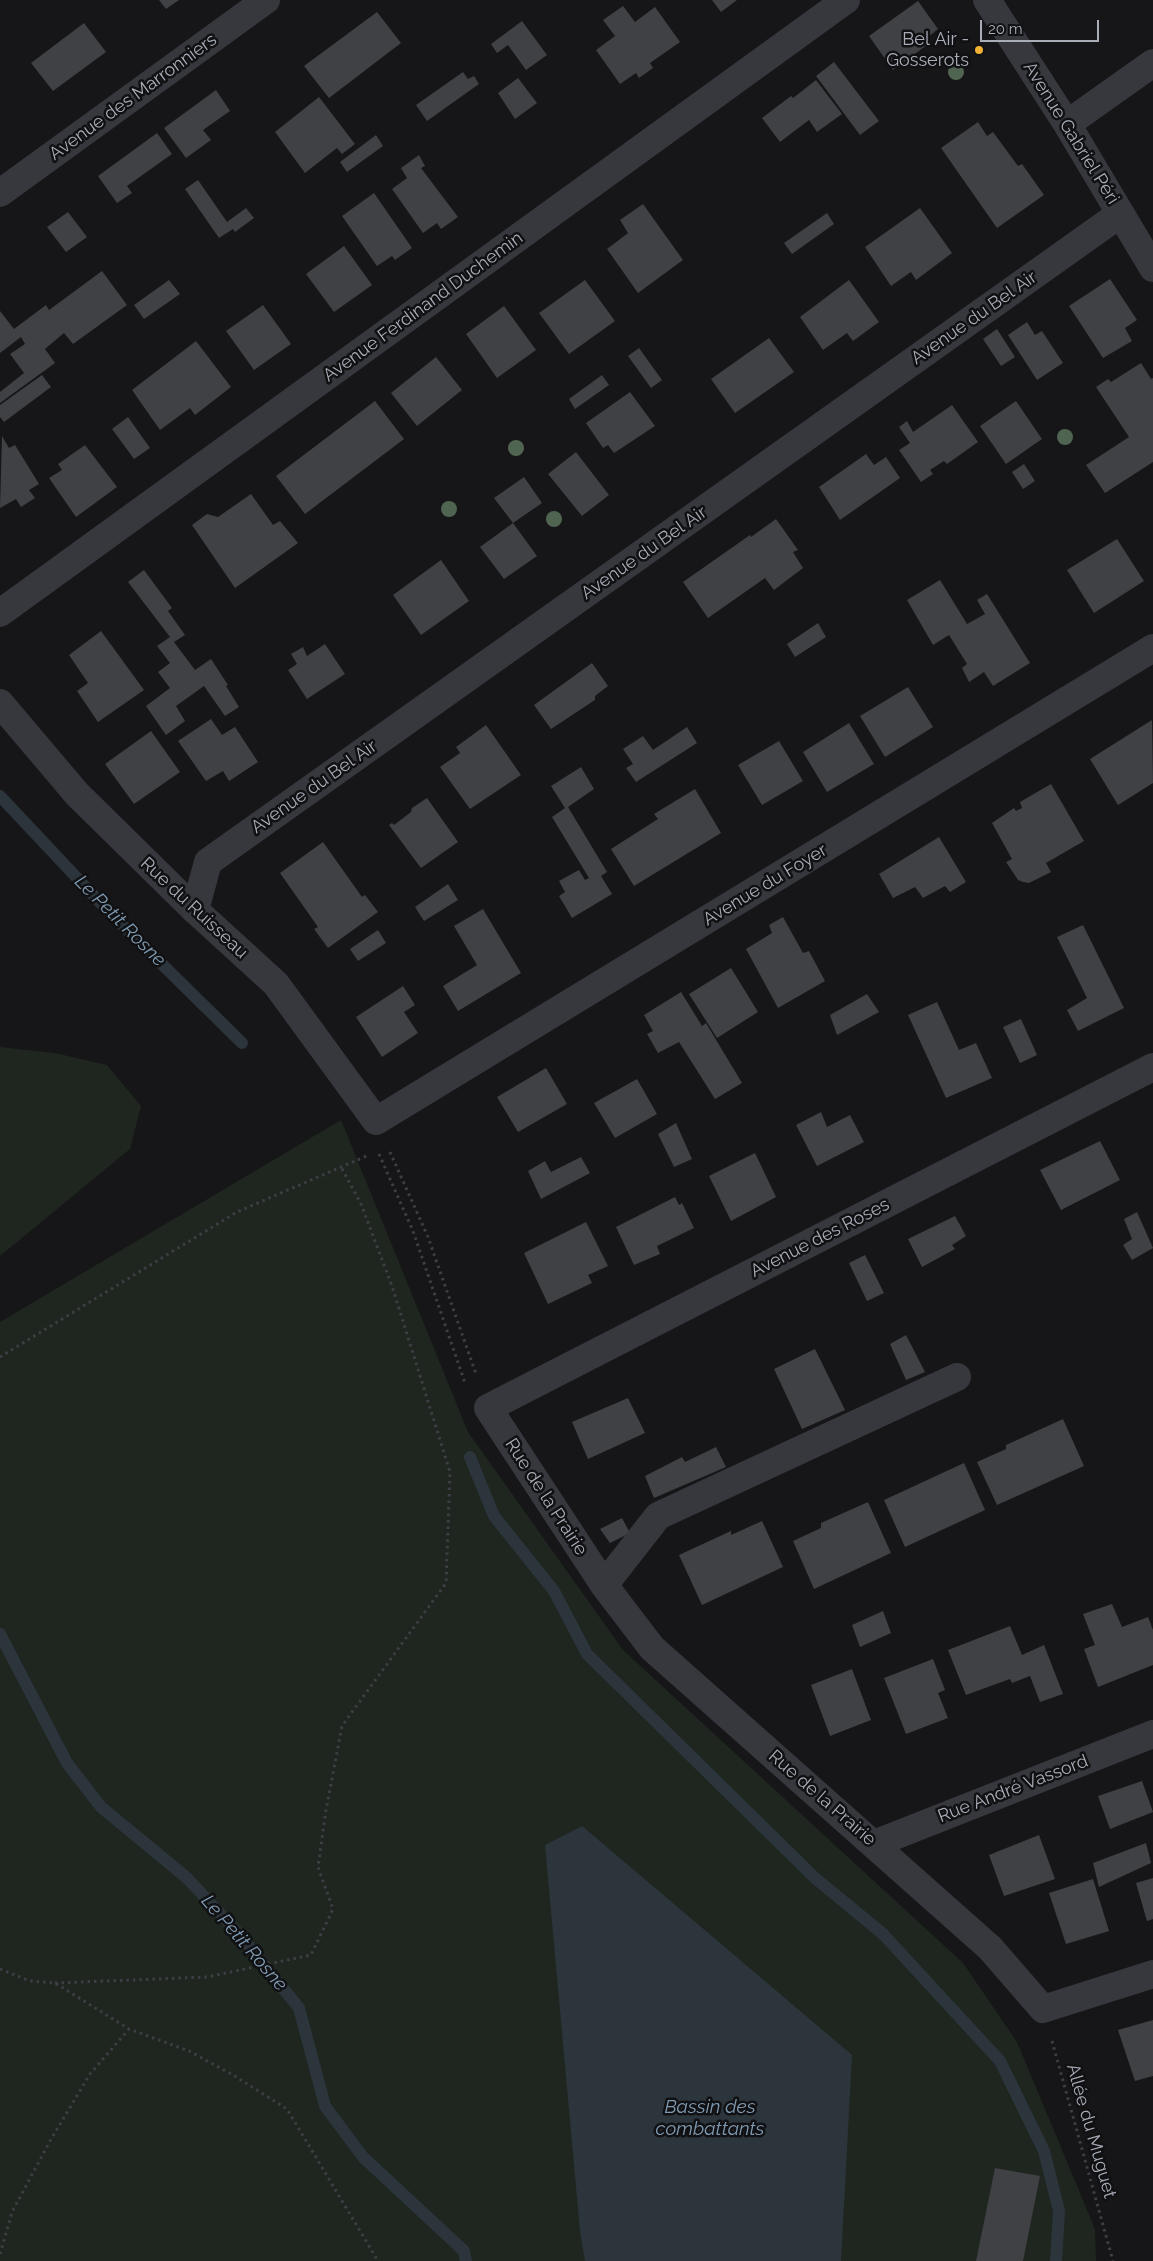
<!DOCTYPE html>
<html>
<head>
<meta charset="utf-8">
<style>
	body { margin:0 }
	#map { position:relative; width:1153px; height:2261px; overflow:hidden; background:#161618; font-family:Raleway,sans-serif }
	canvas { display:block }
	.scale { position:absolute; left:980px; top:20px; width:119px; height:22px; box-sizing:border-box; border:2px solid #a8adb8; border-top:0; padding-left:6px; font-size:15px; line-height:18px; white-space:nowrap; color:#a8adb8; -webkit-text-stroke:4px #111113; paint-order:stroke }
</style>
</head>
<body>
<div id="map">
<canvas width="1153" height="2261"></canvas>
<div class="scale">20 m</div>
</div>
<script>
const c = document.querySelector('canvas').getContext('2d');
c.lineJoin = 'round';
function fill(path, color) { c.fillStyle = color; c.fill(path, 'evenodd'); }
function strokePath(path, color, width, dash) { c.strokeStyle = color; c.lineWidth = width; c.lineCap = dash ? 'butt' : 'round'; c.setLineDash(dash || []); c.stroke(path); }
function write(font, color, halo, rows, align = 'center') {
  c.font = font + ' Raleway,sans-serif'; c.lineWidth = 5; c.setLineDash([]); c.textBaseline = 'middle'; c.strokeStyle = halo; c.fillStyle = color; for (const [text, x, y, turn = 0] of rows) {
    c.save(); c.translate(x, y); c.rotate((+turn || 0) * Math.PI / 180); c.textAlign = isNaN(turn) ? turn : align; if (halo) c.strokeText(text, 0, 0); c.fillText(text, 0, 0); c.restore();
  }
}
fill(new Path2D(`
	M0 1047 55 1053 107 1065 141 1106 130 1149 0 1256Z
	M341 1120 468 1432 623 1650 963 1963 1017 2042 1095 2229 1096 2261H0V1322Z`), '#1e261f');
fill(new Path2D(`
	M582 1826 852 2055 841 2261H585L580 2231 545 1845Z`), '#2c353c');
strokePath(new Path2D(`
	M0 796 110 913 242 1043
	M470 1457 494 1516 554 1591 587 1654 815 1878 883 1934 1000 2061 1044 2151 1059 2211 1056 2261
	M0 1634 67 1763 101 1807 187 1878 239 1934 299 2008 325 2106 363 2157 464 2251 466 2261`), '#2c353c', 12);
fill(new Path2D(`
	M159 0H179L166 9Z
	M712 0H737L721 12Z
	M918 1 938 29 928 37 931 42 893 70 869 36Z
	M623 6 635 22 655 7 680 42 650 63 653 68 639 78 636 73 620 84 596 50 615 36 603 20Z
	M377 12 401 43 329 98 304 66Z
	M522 21 547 55 526 70 508 45 497 53 491 44Z
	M84 23 106 52 53 91 31 63Z
	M834 62 879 121 860 135 816 76Z
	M463 72 468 79 474 76 479 84 427 121 416 105Z
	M518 78 537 103 515 119 498 93Z
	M816 80 842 114 817 132 809 120 780 142 762 118 791 96 793 98Z
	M216 90 230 111 203 130 211 140 186 158 164 128Z
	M319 97 355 144 342 154 337 148 305 173 275 132Z
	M978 122 987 136 993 132 1018 166 1022 164 1044 195 997 228 941 148Z
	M157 133 172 154 127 186 132 193 117 203 98 176Z
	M376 135 383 146 347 172 340 162Z
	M419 155 425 166 421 168 458 217 441 229 437 223 423 233 392 189 407 178 401 168Z
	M198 180 227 222 246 208 254 218 235 232 233 229 219 238 185 189Z
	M374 193 412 248 395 260 392 256 377 266 342 216Z
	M643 204 683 260 638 293 607 249 628 233 620 220Z
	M920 208 952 253 916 280 911 272 891 286 865 247Z
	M68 212 87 237 66 252 47 227Z
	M827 213 834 224 792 254 784 243Z
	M344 246 372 285 334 312 306 274Z
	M102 271 127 305 73 344 64 333 45 349 55 363 0 403V392L24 373 10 354 25 344 21 337 0 353V311L14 329 46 305 49 310Z
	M1110 279 1137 320 1125 328 1132 341 1103 358 1069 306Z
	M169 280 180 294 144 319 134 305Z
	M585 280 615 321 569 354 539 313Z
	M849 280 879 322 853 341 847 333 823 350 800 317Z
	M263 305 291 344 254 370 226 331Z
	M504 306 536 350 497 378 466 334Z
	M1027 322 1035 335 1042 331 1063 363 1037 380 1008 335Z
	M997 329 1015 357 1001 366 983 339Z
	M769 338 794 372 735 413 711 379Z
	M196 341 231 387 195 415 190 408 160 430 132 390Z
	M639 348 662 380 651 388 628 356Z
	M436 357 462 390 417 426 391 393Z
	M1141 363 1151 379 1153 378V462L1105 493 1086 465 1129 437 1096 387 1108 379 1111 382Z
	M42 375 51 387 4 422 0 417V405Z
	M602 375 609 385 575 409 569 399Z
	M630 392 655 426 614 453 608 445 603 448 586 423Z
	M375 401 404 439 305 514 276 476Z
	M1016 401 1042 439 1006 464 980 426Z
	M952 405 978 442 947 464 944 461 930 470 933 474 921 482 899 450 910 443 899 427 907 421 913 432Z
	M128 417 150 448 134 459 112 429Z
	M2 436 9 448 15 445 39 484 29 490 35 498 21 507 16 499 0 508Z
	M85 445 117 487 76 517 49 478 62 470 58 464Z
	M576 452 609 495 582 516 548 474Z
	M866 454 874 465 886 457 900 478 840 520 819 487Z
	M1024 464 1035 481 1023 489 1012 472Z
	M524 477 542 503 513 523 494 498Z
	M251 494 273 525 280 521 298 543 235 588 192 525 207 514 218 517Z
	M776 519 798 550 793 552 803 568 774 590 765 578 708 618 683 582 750 535 751 537Z
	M513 523 537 556 504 579 480 547Z
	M1117 539 1144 581 1094 613 1067 570Z
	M441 560 469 601 421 635 393 595Z
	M144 570 172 608 168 611 185 635 174 642 195 670 211 659 228 685 226 686 239 707 225 716 204 686 176 706 185 721 166 735 146 706 170 688 158 672 170 663 157 646 170 637 128 582Z
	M940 580 967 624 985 614 977 600 987 594 1030 663 993 686 984 672 969 682 962 668 967 664 949 635 933 645 907 600Z
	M818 623 826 637 795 657 787 644Z
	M101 631 144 690 98 722 77 691 88 683 69 655Z
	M325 644 345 674 307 699 288 670 297 664 291 654 303 647 307 656Z
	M592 663 608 686 595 696V700L551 729 534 705Z
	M908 687 933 727 885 757 860 716Z
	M211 719 222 735 235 727 258 762 229 781 223 771 206 781 178 741Z
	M1152 720 1153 783 1118 805 1090 759Z
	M849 723 874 764 827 792 803 752Z
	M486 725 521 775 470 809 440 767 460 753 456 747Z
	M687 727 697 743 636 782 626 768 633 764 623 749 643 736 653 750Z
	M151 731 180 772 134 804 105 764Z
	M779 741 803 781 762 805 738 765Z
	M581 767 594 789 568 807 607 872 601 876 612 894 572 918 559 896 565 892 559 881 579 870 585 880 589 878 552 817 565 808 551 786Z
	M1051 784 1084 841 1046 863 1051 872 1029 883 1023 882 1018 880 1006 862 1012 859 992 823 1014 808 1016 811 1022 808 1020 802Z
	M695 789 721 833 634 886 611 849 658 819 654 814Z
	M427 798 458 842 421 868 389 825 392 823 394 825 411 812 412 808Z
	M939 837 966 882 950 892 945 886 923 898 915 887 893 898 879 874Z
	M323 842 362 897 365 895 378 912 328 948 314 929 318 927 280 873Z
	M448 884 458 900 424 921 415 907Z
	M483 909 521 973 458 1011 443 986 477 965 454 926Z
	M783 917 803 953 809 951 825 981 778 1008 746 949 772 933 769 925Z
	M1083 925 1124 1008 1078 1031 1067 1010 1087 998 1057 937Z
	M378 930 386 943 358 961 350 949Z
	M731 968 758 1012 717 1038 689 994Z
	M403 986 415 1005 404 1012 418 1033 382 1057 356 1017Z
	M681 992 702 1026 706 1023 742 1083 715 1099 679 1042 658 1053 647 1034 653 1031 644 1015Z
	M867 994 879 1012 837 1035 830 1015Z
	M937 1002 959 1050 976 1043 992 1078 946 1098 908 1015Z
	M1021 1019 1037 1055 1020 1063 1003 1027Z
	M546 1068 567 1104 518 1132 497 1097Z
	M637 1079 657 1114 615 1138 594 1103Z
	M821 1112 827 1127 850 1115 864 1142 817 1166 796 1125Z
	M676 1123 692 1159 674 1167 658 1134Z
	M1100 1141 1120 1180 1061 1210 1040 1170Z
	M755 1153 776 1197 731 1221 709 1176Z
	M581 1157 590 1173 541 1199 528 1171 545 1161 551 1172Z
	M675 1197 679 1205 682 1203 694 1228 657 1246 660 1254 634 1265 616 1227Z
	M1137 1212 1153 1248 1132 1260 1123 1245 1132 1239 1124 1219Z
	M955 1216 966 1236 952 1245 955 1249 922 1267 908 1239Z
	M586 1222 608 1266 588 1275 592 1283 548 1304 524 1253Z
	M865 1255 884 1293 867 1301 849 1263Z
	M906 1335 925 1372 906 1380 890 1344Z
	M815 1349 845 1410 802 1429 774 1369Z
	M628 1398 645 1433 588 1459 572 1422Z
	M1063 1419 1084 1466 997 1505 977 1462 1006 1449V1445Z
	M716 1447 726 1467 654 1498 645 1476 682 1457 685 1462Z
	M964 1463 985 1510 905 1547 884 1500Z
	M868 1502 891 1553 814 1589 793 1541 821 1528V1523Z
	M622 1518 630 1533 610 1543 600 1529Z
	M762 1521 783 1567 702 1605 679 1555 731 1531V1535Z
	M1112 1604 1122 1627 1148 1617 1153 1630V1665L1098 1687 1084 1649 1095 1645 1083 1614Z
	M883 1611 891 1633 860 1647 852 1625Z
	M1010 1626 1022 1655 1044 1645 1063 1694 1040 1702 1030 1676 1012 1683 1010 1679 966 1695 948 1650Z
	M933 1659 945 1690 938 1693 948 1718 906 1734 884 1678Z
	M852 1669 871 1720 830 1736 811 1685Z
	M1142 1781 1153 1812 1110 1829 1098 1796Z
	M1039 1835 1055 1879 1004 1896 989 1855Z
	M1146 1843 1151 1863 1099 1887 1093 1863Z
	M1153 1878V1919L1147 1921 1136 1883Z
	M1093 1879 1109 1931 1066 1944 1049 1893Z
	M1153 2020V2076L1135 2081 1118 2030Z
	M995 2168 1040 2176 1023 2261H976Z`), '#404145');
strokePath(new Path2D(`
	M390 1152 428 1237 476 1374
	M379 1154 413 1231 465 1383
	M0 1357 237 1212 369 1155
	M0 1969 30 1981 55 1983 129 2029 189 2051 233 2075 287 2109 378 2261
	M55 1983 207 1977 311 1955 333 1909 318 1867 326 1810 342 1726 446 1583 450 1472 392 1286 361 1204 341 1167
	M1052 2041 1113 2261
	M0 2254 12 2212 50 2141 90 2074 129 2029`), '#3d3f44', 3, [2.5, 4]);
strokePath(new Path2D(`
	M0 703 77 794 195 910`), '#37383d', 28);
strokePath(new Path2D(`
	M987 0 1067 124 1153 268
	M1067 124 1153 63
	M0 193 266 0
	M1120 214 208 862 195 910 276 984 376 1121 1153 648
	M0 613 846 0
	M1153 1067 488 1408 604 1585 652 1648 990 1948 1043 2009 1153 1974
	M604 1585 658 1516 957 1377
	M874 1844 1153 1734`), '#37383d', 28);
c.fillStyle = '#506452';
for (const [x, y] of [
	[956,72],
	[1065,437],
	[516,448],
	[449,509],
	[554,519]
]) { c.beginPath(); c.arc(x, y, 8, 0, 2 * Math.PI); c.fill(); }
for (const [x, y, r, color] of [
	[979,50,5,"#f2b134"]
]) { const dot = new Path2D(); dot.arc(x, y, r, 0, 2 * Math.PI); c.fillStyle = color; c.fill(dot); strokePath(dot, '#111113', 2); }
write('18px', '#a8adb8', '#111113', [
	["Bel Air -",969,40],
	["Gosserots",969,61]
], 'right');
write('18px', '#a8adb8', '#111113', [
	["Avenue des Marronniers",133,97,-36],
	["Avenue Gabriel Péri",1071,133,58],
	["Avenue Ferdinand Duchemin",423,307,-36],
	["Avenue du Bel Air",974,318,-35],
	["Avenue du Bel Air",644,553,-35],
	["Avenue du Bel Air",314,787,-35],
	["Avenue du Foyer",765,885,-31],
	["Rue du Ruisseau",194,908,43],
	["Avenue des Roses",820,1238,-27],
	["Rue de la Prairie",546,1497,57],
	["Rue André Vassord",1013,1789,-21],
	["Rue de la Prairie",822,1798,41],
	["Allée du Muguet",1091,2131,74]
]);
write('italic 19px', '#7f9bb3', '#111113', [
	["Le Petit Rosne",120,921,45],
	["Le Petit Rosne",244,1943,49],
	["Bassin des",710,2107],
	["combattants",710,2129]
]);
</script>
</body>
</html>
